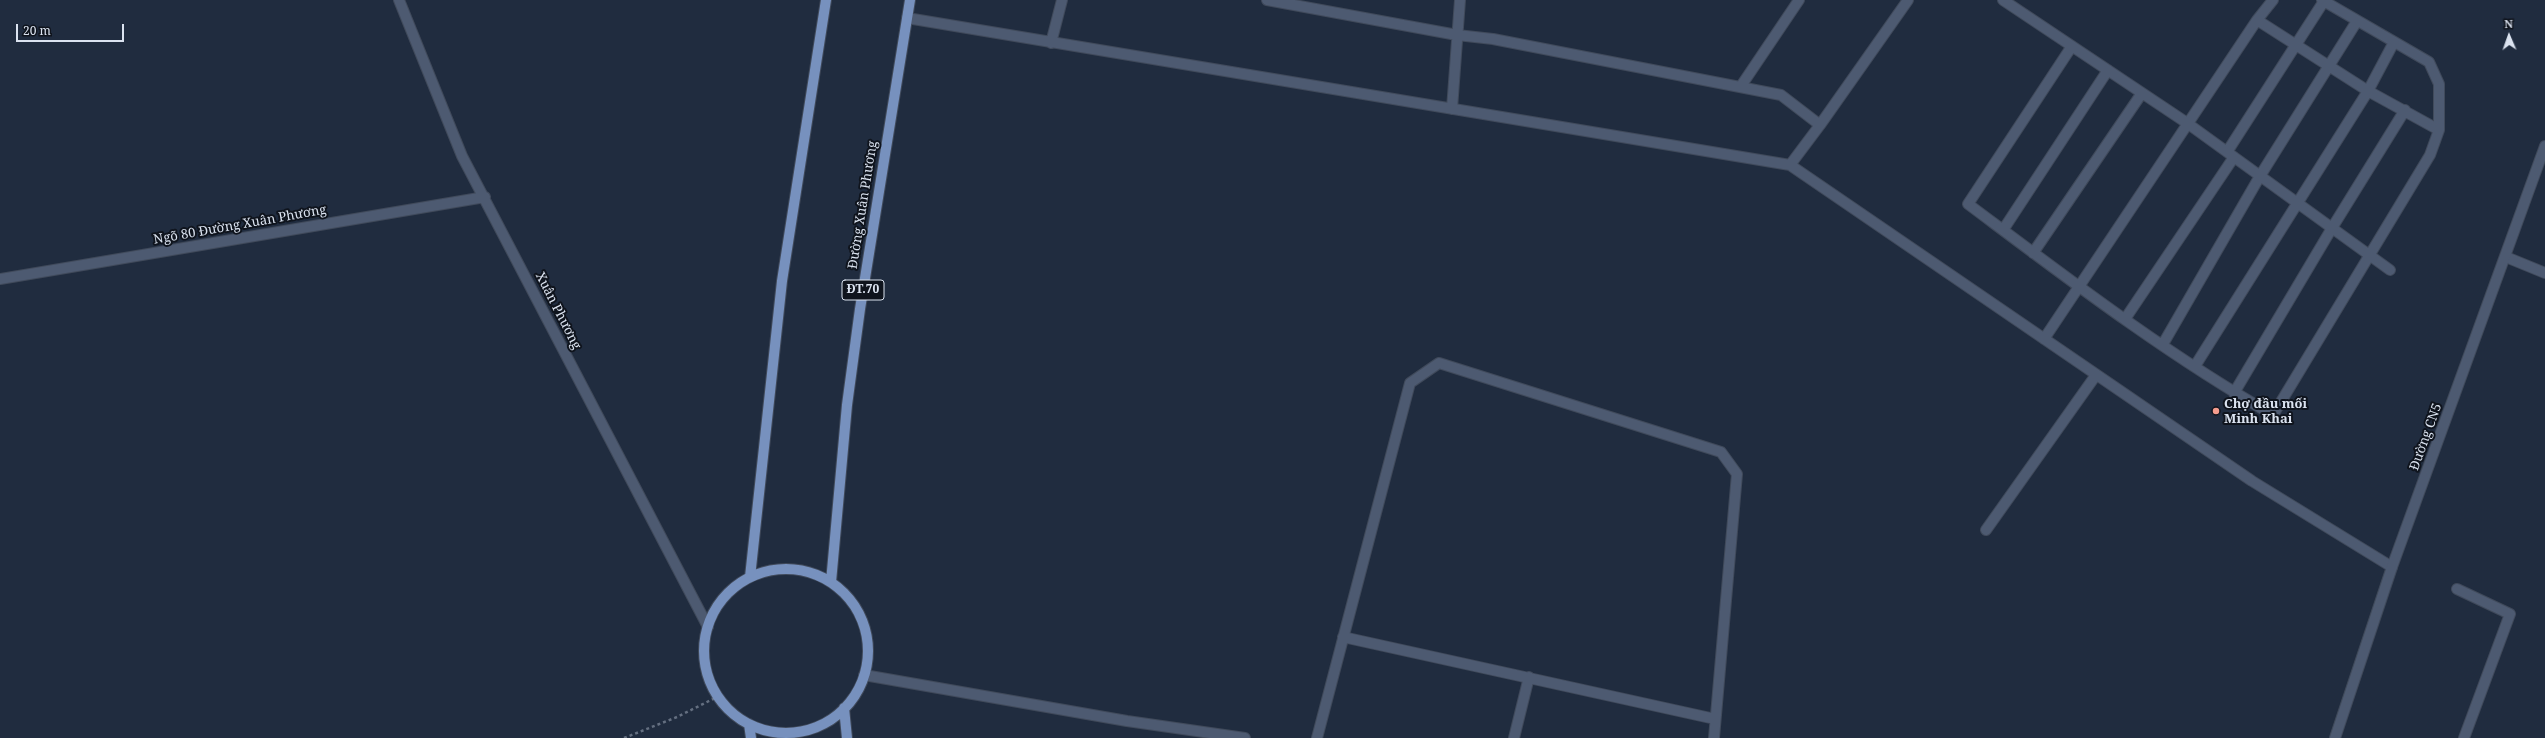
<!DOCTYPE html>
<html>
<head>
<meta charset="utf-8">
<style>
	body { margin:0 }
	#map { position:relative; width:2545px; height:738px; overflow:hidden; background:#202c3f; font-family:"Noto Serif",serif }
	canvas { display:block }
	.north { position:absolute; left:2489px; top:16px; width:40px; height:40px; -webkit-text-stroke:3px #0f141d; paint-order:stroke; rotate:358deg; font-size:11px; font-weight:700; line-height:16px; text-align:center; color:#dbe3f0 }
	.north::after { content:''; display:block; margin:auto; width:14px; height:18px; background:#dbe3f0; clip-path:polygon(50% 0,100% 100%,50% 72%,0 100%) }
	.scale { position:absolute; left:16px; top:24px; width:108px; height:18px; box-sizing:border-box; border:2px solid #dbe3f0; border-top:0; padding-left:5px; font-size:12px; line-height:14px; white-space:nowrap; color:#dbe3f0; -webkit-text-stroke:3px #0f141d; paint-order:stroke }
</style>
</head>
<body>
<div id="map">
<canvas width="2545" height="738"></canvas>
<div class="north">N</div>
<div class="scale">20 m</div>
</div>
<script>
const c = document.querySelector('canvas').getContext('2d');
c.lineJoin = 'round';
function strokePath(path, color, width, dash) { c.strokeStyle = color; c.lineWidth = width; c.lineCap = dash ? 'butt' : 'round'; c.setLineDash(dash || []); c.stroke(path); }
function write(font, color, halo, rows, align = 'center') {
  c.font = font + ' "Noto Serif",serif'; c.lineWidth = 4; c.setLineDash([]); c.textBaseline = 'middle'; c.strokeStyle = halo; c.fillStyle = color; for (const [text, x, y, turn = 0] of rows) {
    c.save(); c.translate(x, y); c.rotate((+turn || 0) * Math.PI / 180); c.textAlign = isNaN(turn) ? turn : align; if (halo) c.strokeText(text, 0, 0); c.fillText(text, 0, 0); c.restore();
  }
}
const service = new Path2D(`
	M1267 0 1457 35 1493 39 1781 95 1820 125 1790 165 2252 481 2392 567
	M2003 0 2187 123 2390 270
	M907 18 1790 165
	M2257 20 2273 0
	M1051 43 1062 0
	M2072 46 1968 204C2067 278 2166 354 2273 415L2430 155 2439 130V84L2429 62 2322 0
	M1741 86 1799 0
	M1452 109 1460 0
	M1820 125 1908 0
	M2227 152 2324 1
	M2003 230 2108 70
	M2033 253 2142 93
	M2506 257 2545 273
	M2125 319 2234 157
	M2044 339 2257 20 2368 91 2439 130
	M2163 344 2260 176 2357 21
	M2195 366 2368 91 2394 42
	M2234 393 2332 228 2405 110
	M1986 530 2096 375
	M2457 589 2510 614 2464 738
	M1343 637 1715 719
	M864 675 1127 721 1245 738
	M1317 738 1410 383 1439 363 1721 452 1737 474 1714 738
	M1514 738 1529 677`);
const minor = new Path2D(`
	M399 0 462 156 708 627
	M0 279 485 197
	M2335 738 2392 567 2545 146`);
const primary = new Path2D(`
	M704 651a82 82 0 1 1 164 0a82 82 0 1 1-164 0Z
	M750 577 782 281 826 0
	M831 582 847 405 860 309 910 0
	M844 708 847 738
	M749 724 751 738`);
strokePath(service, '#404a5b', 12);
strokePath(minor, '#404a5b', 12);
strokePath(primary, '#404a5b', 12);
strokePath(new Path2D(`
	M624 738 677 717 717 697`), '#646f80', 2.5, [3, 3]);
strokePath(service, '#4d5a71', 10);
strokePath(minor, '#4d5a71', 10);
strokePath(primary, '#7791be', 10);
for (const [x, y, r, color] of [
	[2216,411,4,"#f59d8e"]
]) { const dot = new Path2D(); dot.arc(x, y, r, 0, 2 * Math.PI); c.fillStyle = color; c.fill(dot); strokePath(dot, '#0f141d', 1.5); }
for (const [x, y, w] of [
	[863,290,42]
]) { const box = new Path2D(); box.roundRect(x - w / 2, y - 10, w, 20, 3); c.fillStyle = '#0f141d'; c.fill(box); strokePath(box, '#dbe3f0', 1); }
write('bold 12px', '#dbe3f0', null, [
	["ĐT.70",863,290]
]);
write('13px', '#dbe3f0', '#0f141d', [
	["Đường Xuân Phương",863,205,-81],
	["Ngõ 80 Đường Xuân Phương",240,225,-10],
	["Xuân Phương",558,311,63],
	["Đường CN5",2426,437,-70]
]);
write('bold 13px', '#dbe3f0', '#0f141d', [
	["Chợ đầu mối",2224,404],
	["Minh Khai",2224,419]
], 'left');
</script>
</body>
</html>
